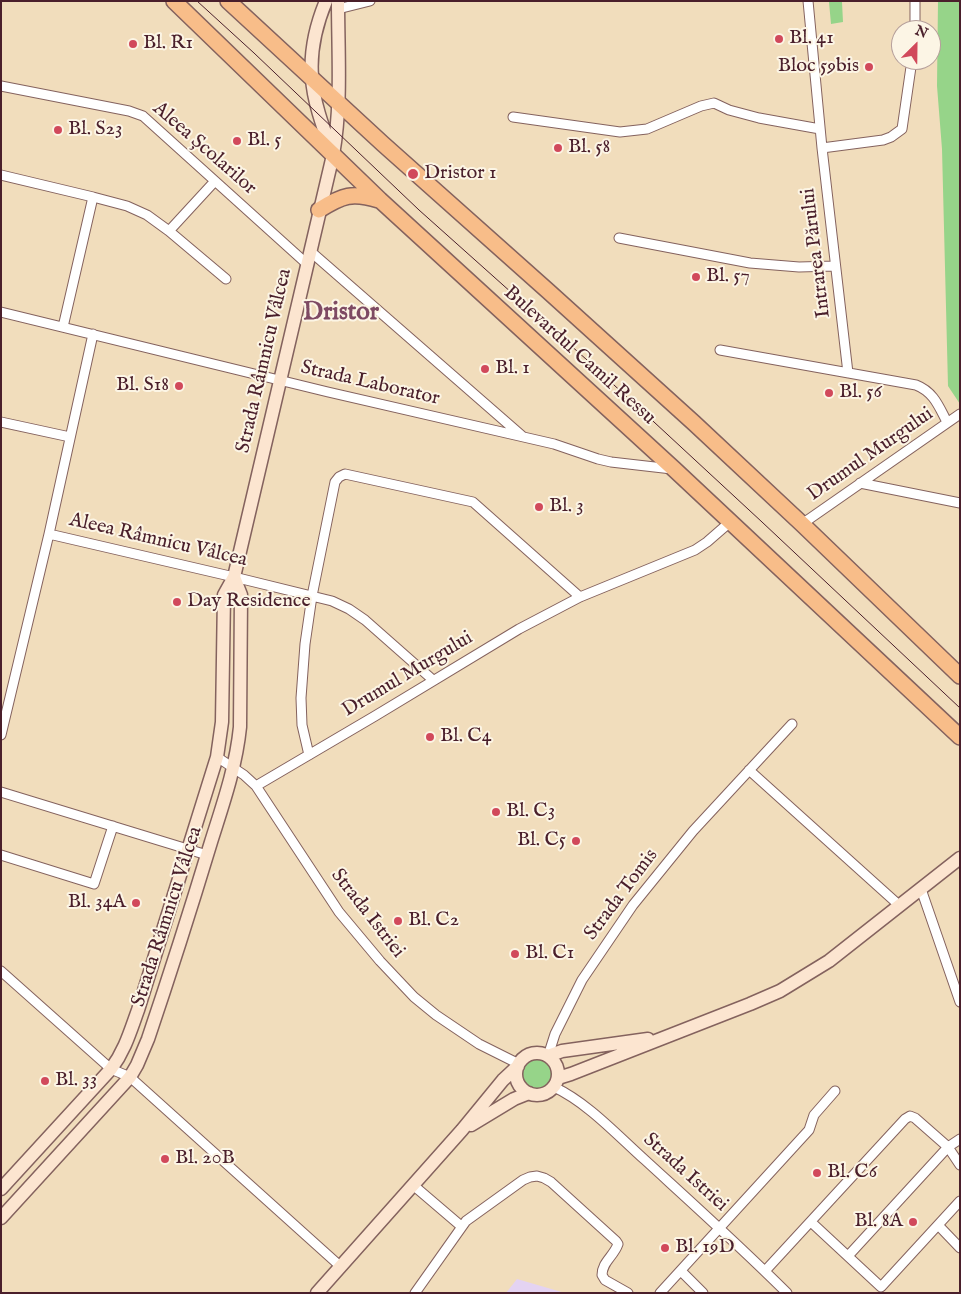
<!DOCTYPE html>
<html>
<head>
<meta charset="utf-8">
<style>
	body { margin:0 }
	#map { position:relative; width:961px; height:1294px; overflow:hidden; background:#f1ddbc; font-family:"IM FELL English",serif }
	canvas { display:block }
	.frame { position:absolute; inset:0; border:2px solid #4a1f2b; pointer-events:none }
	.north { position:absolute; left:891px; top:20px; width:50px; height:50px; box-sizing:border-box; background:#fcf5e5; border:1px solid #b59f9b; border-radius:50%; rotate:23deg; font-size:14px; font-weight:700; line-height:20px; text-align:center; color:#4a1f2b }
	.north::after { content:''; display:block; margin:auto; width:18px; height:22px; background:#d1495b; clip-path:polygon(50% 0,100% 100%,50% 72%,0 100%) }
</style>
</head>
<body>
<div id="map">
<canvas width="961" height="1294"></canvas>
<div class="frame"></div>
<div class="north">N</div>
</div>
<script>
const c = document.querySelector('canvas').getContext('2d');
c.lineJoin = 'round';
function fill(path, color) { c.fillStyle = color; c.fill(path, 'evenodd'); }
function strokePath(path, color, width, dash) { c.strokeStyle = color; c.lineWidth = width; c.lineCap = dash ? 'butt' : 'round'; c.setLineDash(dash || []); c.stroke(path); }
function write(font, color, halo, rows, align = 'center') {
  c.font = font + ' "IM FELL English",serif'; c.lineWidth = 4; c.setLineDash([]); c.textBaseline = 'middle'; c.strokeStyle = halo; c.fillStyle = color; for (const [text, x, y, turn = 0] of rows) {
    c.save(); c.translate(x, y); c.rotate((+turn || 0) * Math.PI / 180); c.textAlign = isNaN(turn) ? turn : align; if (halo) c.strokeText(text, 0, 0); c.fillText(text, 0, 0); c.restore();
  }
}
fill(new Path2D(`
	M517 1279 565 1293H506Z`), '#e4d3f2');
fill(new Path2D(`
	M938 1H960V404L948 386 942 149 937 86Z
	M829 2H842L843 22 831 24Z
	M522 1074a15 15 0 1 1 30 0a15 15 0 1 1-30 0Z`), '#96d489');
const street = new Path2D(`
	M808 1 822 148 848 373
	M338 9 370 1
	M915 30V1
	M1 86 129 111 143 116 307 264
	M513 117 620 132 647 129 701 106 714 103 729 110 759 118 820 129
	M822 148 883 140 891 137 902 129 912 60
	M1 175 93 197 127 206 147 215 169 231 226 279
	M169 231 215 181
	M619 238 750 263 799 267 835 266
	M310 251 522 436
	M1 312 328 392 554 444 598 459 611 462 672 469
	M63 327 93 197
	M720 350 916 385C934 392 939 407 947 422
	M1 422 70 437
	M860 483 960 503
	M802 524 960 414
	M49 534 234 577 332 601 349 609 365 620 433 680
	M1 735 49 534 93 334
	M309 755 302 725 301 698 305 644 312 596 335 482 339 477 345 474 473 502 580 597
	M217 757 244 775 256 786 339 912 380 961 414 997 436 1015 479 1044 519 1064
	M749 770 900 906
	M256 786 375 716 519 629 580 597 695 550 707 542 730 522
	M1 792 207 855
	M1 855 94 884 113 826
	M921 889 960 1002
	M1 971 111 1069 130 1077 340 1266
	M548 1056 555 1034 582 980 633 905 693 831 792 724
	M554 1087C588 1103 617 1135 645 1160 693 1204 741 1247 787 1293
	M413 1185 461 1226
	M811 1222 881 1287 960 1201
	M938 1225 960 1248
	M848 1256 948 1147 960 1139
	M681 1271 703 1293
	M765 1271 905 1119 910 1116 915 1118 948 1147 960 1165
	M415 1293 466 1221 523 1180 530 1177 537 1176 544 1178 551 1182 616 1241 618 1244C614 1256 602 1262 602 1275L605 1280 628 1293
	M660 1293 809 1130 814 1115 835 1091`);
const secondary = new Path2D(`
	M326 1C316 25 310 52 312 77 313 101 324 130 332 152
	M516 1074a21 21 0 1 1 42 0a21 21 0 1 1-42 0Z
	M548 1056 562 1051 648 1039
	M558 1078 571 1074 750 1004 780 991 829 961 960 858
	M471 1125 514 1099 529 1093
	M1 1189 111 1069C125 1050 130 1032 138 1010L217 757 222 722 224 595 234 577 333 155C342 104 338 53 338 1
	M1 1218 130 1077 137 1065 148 1039C170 974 191 908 211 842 223 804 236 767 240 727L241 595 234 577
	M317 1293 462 1130 503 1080 518 1066`);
const primary = new Path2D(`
	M174 1 380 200 674 469 960 737
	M228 1 383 144 548 291 694 423 802 524 960 676
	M319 210C343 195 352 192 379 200`);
strokePath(street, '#84625e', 11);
strokePath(secondary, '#84625e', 15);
strokePath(primary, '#84625e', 18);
strokePath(street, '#fff', 9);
strokePath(secondary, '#fce5d0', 12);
strokePath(primary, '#f8bd89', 15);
strokePath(new Path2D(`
	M197 1 254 53 419 210 587 360 762 522 960 708`), '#4a1f2b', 1);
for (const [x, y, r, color] of [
	[779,39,5,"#d1495b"],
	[133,44,5,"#d1495b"],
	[869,67,5,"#d1495b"],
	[58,130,5,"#d1495b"],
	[237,141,5,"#d1495b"],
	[558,148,5,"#d1495b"],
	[413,174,6,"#d1495b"],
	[696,277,5,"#d1495b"],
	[485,369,5,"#d1495b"],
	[179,386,5,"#d1495b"],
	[829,393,5,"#d1495b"],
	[539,507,5,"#d1495b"],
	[177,602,5,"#d1495b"],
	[430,737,5,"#d1495b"],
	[496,812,5,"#d1495b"],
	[576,841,5,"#d1495b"],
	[136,903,5,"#d1495b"],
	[398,921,5,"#d1495b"],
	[515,954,5,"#d1495b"],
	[45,1081,5,"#d1495b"],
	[165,1159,5,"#d1495b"],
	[817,1173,5,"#d1495b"],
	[913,1222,5,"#d1495b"],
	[665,1248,5,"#d1495b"]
]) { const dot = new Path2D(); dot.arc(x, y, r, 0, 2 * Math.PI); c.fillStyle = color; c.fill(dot); strokePath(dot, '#fcf5e5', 2); }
write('20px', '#4a1f2b', '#fcf5e5', [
	["Bl. 41",789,39],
	["Bl. R1",143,44],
	["Bloc 59bis",859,67,"right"],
	["Bl. S23",68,130],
	["Bl. 5",247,141],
	["Bl. 58",568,148],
	["Dristor 1",424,174],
	["Bl. 57",706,277],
	["Bl. 1",495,369],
	["Bl. S18",169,386,"right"],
	["Bl. 56",839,393],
	["Bl. 3",549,507],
	["Day Residence",187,602],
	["Bl. C4",440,737],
	["Bl. C3",506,812],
	["Bl. C5",566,841,"right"],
	["Bl. 34A",126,903,"right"],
	["Bl. C2",408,921],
	["Bl. C1",525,954],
	["Bl. 33",55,1081],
	["Bl. 20B",175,1159],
	["Bl. C6",827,1173],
	["Bl. 8A",903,1222,"right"],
	["Bl. 19D",675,1248]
], 'left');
write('20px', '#4a1f2b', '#fcf5e5', [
	["Aleea Școlarilor",204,149,41],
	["Intrarea Părului",817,253,-97],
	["Bulevardul Camil Ressu",579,356,42],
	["Strada Râmnicu Vâlcea",265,361,-77],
	["Strada Laborator",370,384,13],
	["Drumul Murgului",871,455,-35],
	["Aleea Râmnicu Vâlcea",158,541,13],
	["Drumul Murgului",408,675,-31],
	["Strada Tomis",622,895,-53],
	["Strada Istriei",367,914,52],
	["Strada Râmnicu Vâlcea",168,917,-72],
	["Strada Istriei",685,1173,42]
]);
write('bold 25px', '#7e4a63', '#fcf5e5', [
	["Dristor",341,314]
]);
</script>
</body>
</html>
